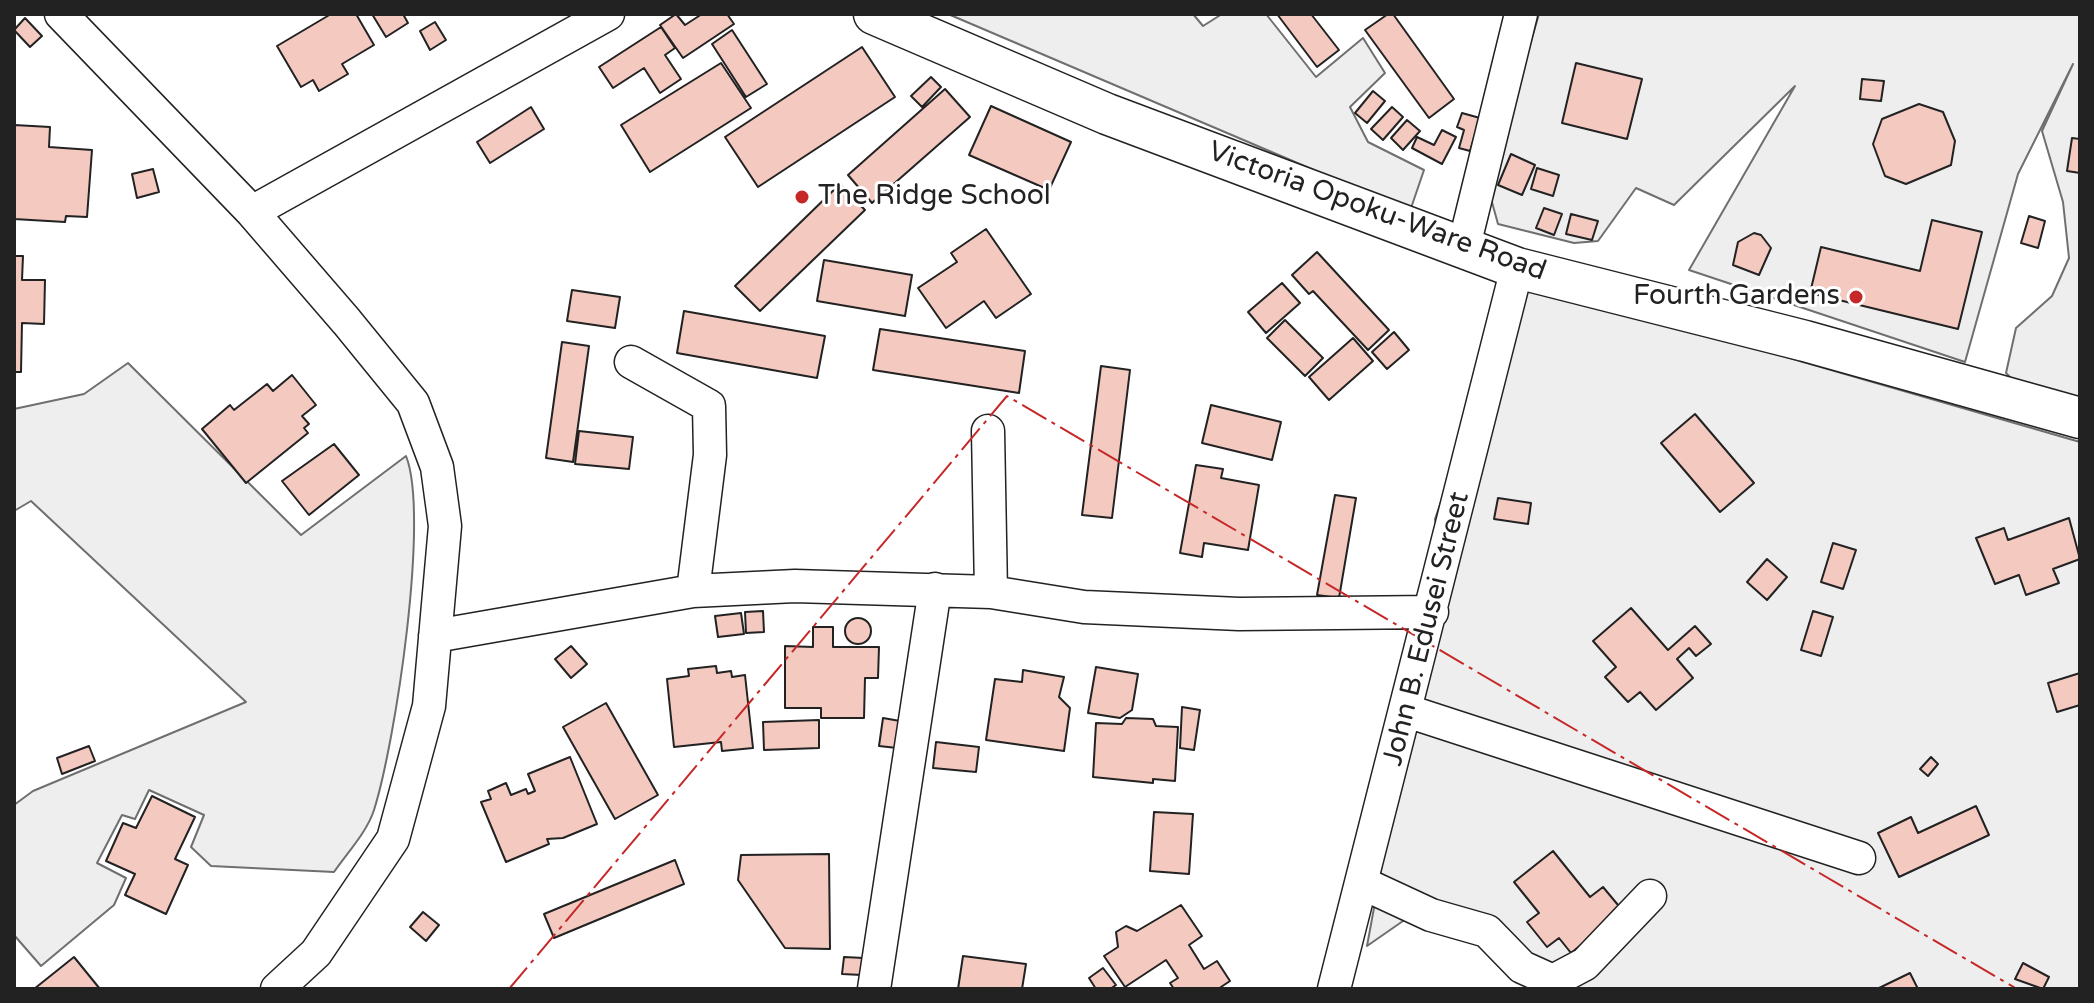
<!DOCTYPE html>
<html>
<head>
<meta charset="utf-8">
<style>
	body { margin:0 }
	#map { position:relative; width:2094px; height:1003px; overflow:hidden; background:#fff; font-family:"Varela Round",sans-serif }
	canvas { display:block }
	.frame { position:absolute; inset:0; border:16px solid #222; pointer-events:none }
</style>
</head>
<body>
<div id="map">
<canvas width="2094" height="1003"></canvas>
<div class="frame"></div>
</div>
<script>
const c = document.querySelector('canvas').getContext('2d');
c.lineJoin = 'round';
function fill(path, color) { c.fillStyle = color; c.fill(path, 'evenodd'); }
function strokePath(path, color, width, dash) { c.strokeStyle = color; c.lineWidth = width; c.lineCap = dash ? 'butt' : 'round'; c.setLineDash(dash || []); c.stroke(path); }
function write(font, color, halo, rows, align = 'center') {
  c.font = font + ' "Varela Round",sans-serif'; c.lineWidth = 6; c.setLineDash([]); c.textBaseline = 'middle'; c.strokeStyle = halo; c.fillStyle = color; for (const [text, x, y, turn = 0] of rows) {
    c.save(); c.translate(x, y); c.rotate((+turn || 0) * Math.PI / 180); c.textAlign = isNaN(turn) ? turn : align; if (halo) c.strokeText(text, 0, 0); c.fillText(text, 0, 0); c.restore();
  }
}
const green = new Path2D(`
	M948 14H1193L1203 26 1222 14H1266L1316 77 1363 38 1385 73 1350 107 1368 142 1424 170 1410 211Z
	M1539 14H2080V411L2029 396 2006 373 2016 328 2052 296 2069 258 2063 202 2042 131 2073 64 2018 174 1965 362 1689 270 1795 86 1674 205 1636 188 1598 241 1574 243 1498 224 1490 195 1494 168Z
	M1527 282 2080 442V989H1556L1460 914 1403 921 1367 946 1440 549 1435 519 1464 435Z
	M128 363 301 535 406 456C430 516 395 744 374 810 367 832 347 853 334 872L211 866 191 847 204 815 149 790 135 819 122 815 97 863 126 878 114 905 41 966 14 935V805L33 791 246 702 31 501 14 511V409L84 394Z`);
fill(green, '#eee');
strokePath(green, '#6f6f6f', 2);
const building = new Path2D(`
	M331 14H356L374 45 342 64 348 74 319 91 313 80 301 87 277 46Z
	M372 14H403L408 23 386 37Z
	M676 14 685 25 702 14H727L734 24 683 58 660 25Z
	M1277 14H1311L1339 50 1317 67Z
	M1388 14H1393L1454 99 1429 118 1365 30Z
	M25 18 42 36 30 47 14 30Z
	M435 22 446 40 430 50 420 31Z
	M661 27 675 48 665 55 681 79 660 93 644 68 613 88 599 67Z
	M732 30 767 84 746 97 712 44Z
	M862 47 895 97 758 187 725 137Z
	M721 63 751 108 650 172 621 125Z
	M1576 63 1642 79 1627 139 1562 123Z
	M931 77 941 87 922 107 911 96Z
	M1862 79 1884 81 1881 101 1860 99Z
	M945 89 970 117 872 203 848 175Z
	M1373 91 1385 101 1367 123 1355 113Z
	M1919 104 1943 112 1955 141 1951 165 1906 184 1885 176 1873 144 1882 119Z
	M991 106 1071 142 1049 190 969 155Z
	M531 107 544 129 490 163 477 142Z
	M1392 107 1403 117 1383 140 1371 129Z
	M1462 113 1480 118 1470 151 1459 148 1464 130 1457 127Z
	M1407 120 1420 131 1403 150 1391 138Z
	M14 125 50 127 49 147 92 150 87 217 66 216 65 222 14 219Z
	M1442 130 1456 137 1442 164 1412 148 1417 137 1434 145Z
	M2072 138 2080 139V173L2067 171Z
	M1511 154 1535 165 1522 195 1498 185Z
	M1537 168 1559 175 1553 196 1531 189Z
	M153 169 159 192 137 198 132 174Z
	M840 184 865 210 760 311 735 286Z
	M1544 208 1562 214 1554 235 1536 228Z
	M1571 214 1598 221 1592 240 1566 234Z
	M2029 216 2045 221 2038 248 2021 243Z
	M1932 220 1982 232 1958 329 1810 293 1821 247 1920 271Z
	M986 229 1031 294 996 318 984 301 946 328 918 288 957 262 951 253Z
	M1754 233 1761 235 1771 248 1759 275 1733 265 1738 242Z
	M1317 252 1389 330 1368 350 1313 291 1309 294 1292 275Z
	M14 256H23L22 280H45L44 324 22 323 21 372H14Z
	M824 260 912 275 905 316 817 301Z
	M1282 283 1300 303 1266 333 1248 312Z
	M572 290 620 297 615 328 567 321Z
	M684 311 825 336 817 378 677 353Z
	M1285 320 1323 358 1305 376 1267 338Z
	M880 329 1025 351 1019 393 873 370Z
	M1394 332 1409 350 1387 369 1372 352Z
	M1353 338 1373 361 1329 400 1309 377Z
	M562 342 589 346 573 462 546 458Z
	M1101 366 1130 370 1112 518 1082 515Z
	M292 375 316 405 302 416 309 424 304 428 308 433 246 483 202 429 230 405 234 410 267 384 273 391Z
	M1211 405 1281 422 1272 460 1202 443Z
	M1695 414 1754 483 1720 512 1661 443Z
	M579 431 633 437 629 469 575 464Z
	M334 444 359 475 309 515 282 481Z
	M1196 465 1223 469 1221 478 1259 485 1248 550 1204 543 1202 557 1180 553Z
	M1335 495 1356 498 1339 598 1317 595Z
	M1498 498 1531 503 1528 524 1494 519Z
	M2069 518 2080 559 2053 569 2059 583 2026 595 2019 575 1995 584 1976 538 2004 528 2008 540Z
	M1833 543 1856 550 1843 589 1821 582Z
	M1767 559 1787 577 1767 600 1747 582Z
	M1631 608 1668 650 1695 626 1711 644 1696 656 1689 648 1677 659 1693 678 1656 710 1640 692 1628 702 1605 677 1616 667 1593 641Z
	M763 611 764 632 746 633 745 612Z
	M1813 611 1833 617 1821 656 1801 650Z
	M741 613 744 634 718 637 715 616Z
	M845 631a13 13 0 1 1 26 0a13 13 0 1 1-26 0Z
	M813 627H833V647H879L878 678H865L864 718H821V708H785V646L813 647Z
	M571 646 587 664 571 678 555 659Z
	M716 666 717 673 731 671 732 677 745 675 753 748 722 751 721 742 674 747 667 679 689 676 688 669Z
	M1096 667 1138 674 1132 710 1120 718 1088 713Z
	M1023 670 1064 677 1059 697 1070 708 1064 751 986 740 995 679 1022 682Z
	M2080 673V705L2057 712 2048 683Z
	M606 703 658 795 615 819 563 727Z
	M1182 707 1200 710 1194 750 1180 748Z
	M883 718 900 721 897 748 879 746Z
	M1126 718 1153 719 1156 726 1178 727 1175 781 1153 779V783L1093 777 1096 723 1122 724Z
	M819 720V748L764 750 763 722Z
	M936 742 979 747 976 772 933 768Z
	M89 746 95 761 62 774 57 758Z
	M570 757 597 824 563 838 547 839 549 844 506 862 481 802 491 799 488 791 506 783 511 795 526 789 528 794 535 791 528 774Z
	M1931 757 1938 764 1928 776 1920 769Z
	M152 796 195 817 175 859 188 865 166 914 125 895 135 874 106 861 123 823 136 828Z
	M1976 806 1989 835 1899 877 1878 833 1911 817 1918 833Z
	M1154 812 1193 814 1189 874 1150 871Z
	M1553 851 1590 897 1603 887 1623 911 1571 953 1559 938 1547 947 1527 922 1539 913 1514 882Z
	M829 854 830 949 785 948 738 880 741 855Z
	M675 860 684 884 554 938 544 914Z
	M1181 905 1202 936 1189 945 1204 969 1217 961 1230 981 1218 989H1174L1170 983 1178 978 1166 960 1125 987 1104 956 1118 947 1116 932 1126 926 1137 931Z
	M423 912 439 925 426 941 410 927Z
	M963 956 1026 964 1022 989H958Z
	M74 957 100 989H34Z
	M844 957 864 958 862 975 842 974Z
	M2023 963 2049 977 2043 989 2015 979Z
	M1103 968 1116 985 1110 989H1096L1089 978Z
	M1910 973 1918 989H1877Z`);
fill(building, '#f3c9c0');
strokePath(building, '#222', 2);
const minor = new Path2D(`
	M61 14 252 212 347 322 413 403 437 467 445 526 429 706 393 839 316 953 277 989
	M252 212 608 14
	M1464 246 1521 14
	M631 362 709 406 710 455 693 591
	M988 431 991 592
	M435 636 693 591 795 586 991 592 1084 607 1239 614 1432 612
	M1407 711 1859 858
	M1362 883 1431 915 1487 931 1522 967 1553 981 1585 964 1650 896
	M874 989 935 589
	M1334 989 1517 268`);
const major = new Path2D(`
	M874 14 1107 114 1517 268 1805 341 2080 418`);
strokePath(minor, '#222', 35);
strokePath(major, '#222', 43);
strokePath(minor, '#fff', 32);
strokePath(major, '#fff', 40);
strokePath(new Path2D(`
	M509 989 1007 396 2017 989`), '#c62828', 2, [28, 6, 4, 6]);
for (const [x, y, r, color] of [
	[802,197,8,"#c62828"],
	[1856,297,8,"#c62828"]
]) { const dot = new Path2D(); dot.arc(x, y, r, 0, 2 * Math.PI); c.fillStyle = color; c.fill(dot); strokePath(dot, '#fff', 3); }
write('28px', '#222', '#fff', [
	["The Ridge School",818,197],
	["Fourth Gardens",1840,297,"right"]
], 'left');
write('28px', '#222', '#fff', [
	["Victoria Opoku-Ware Road",1377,212,20],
	["John B. Edusei Street",1427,629,-76]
]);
</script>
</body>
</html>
